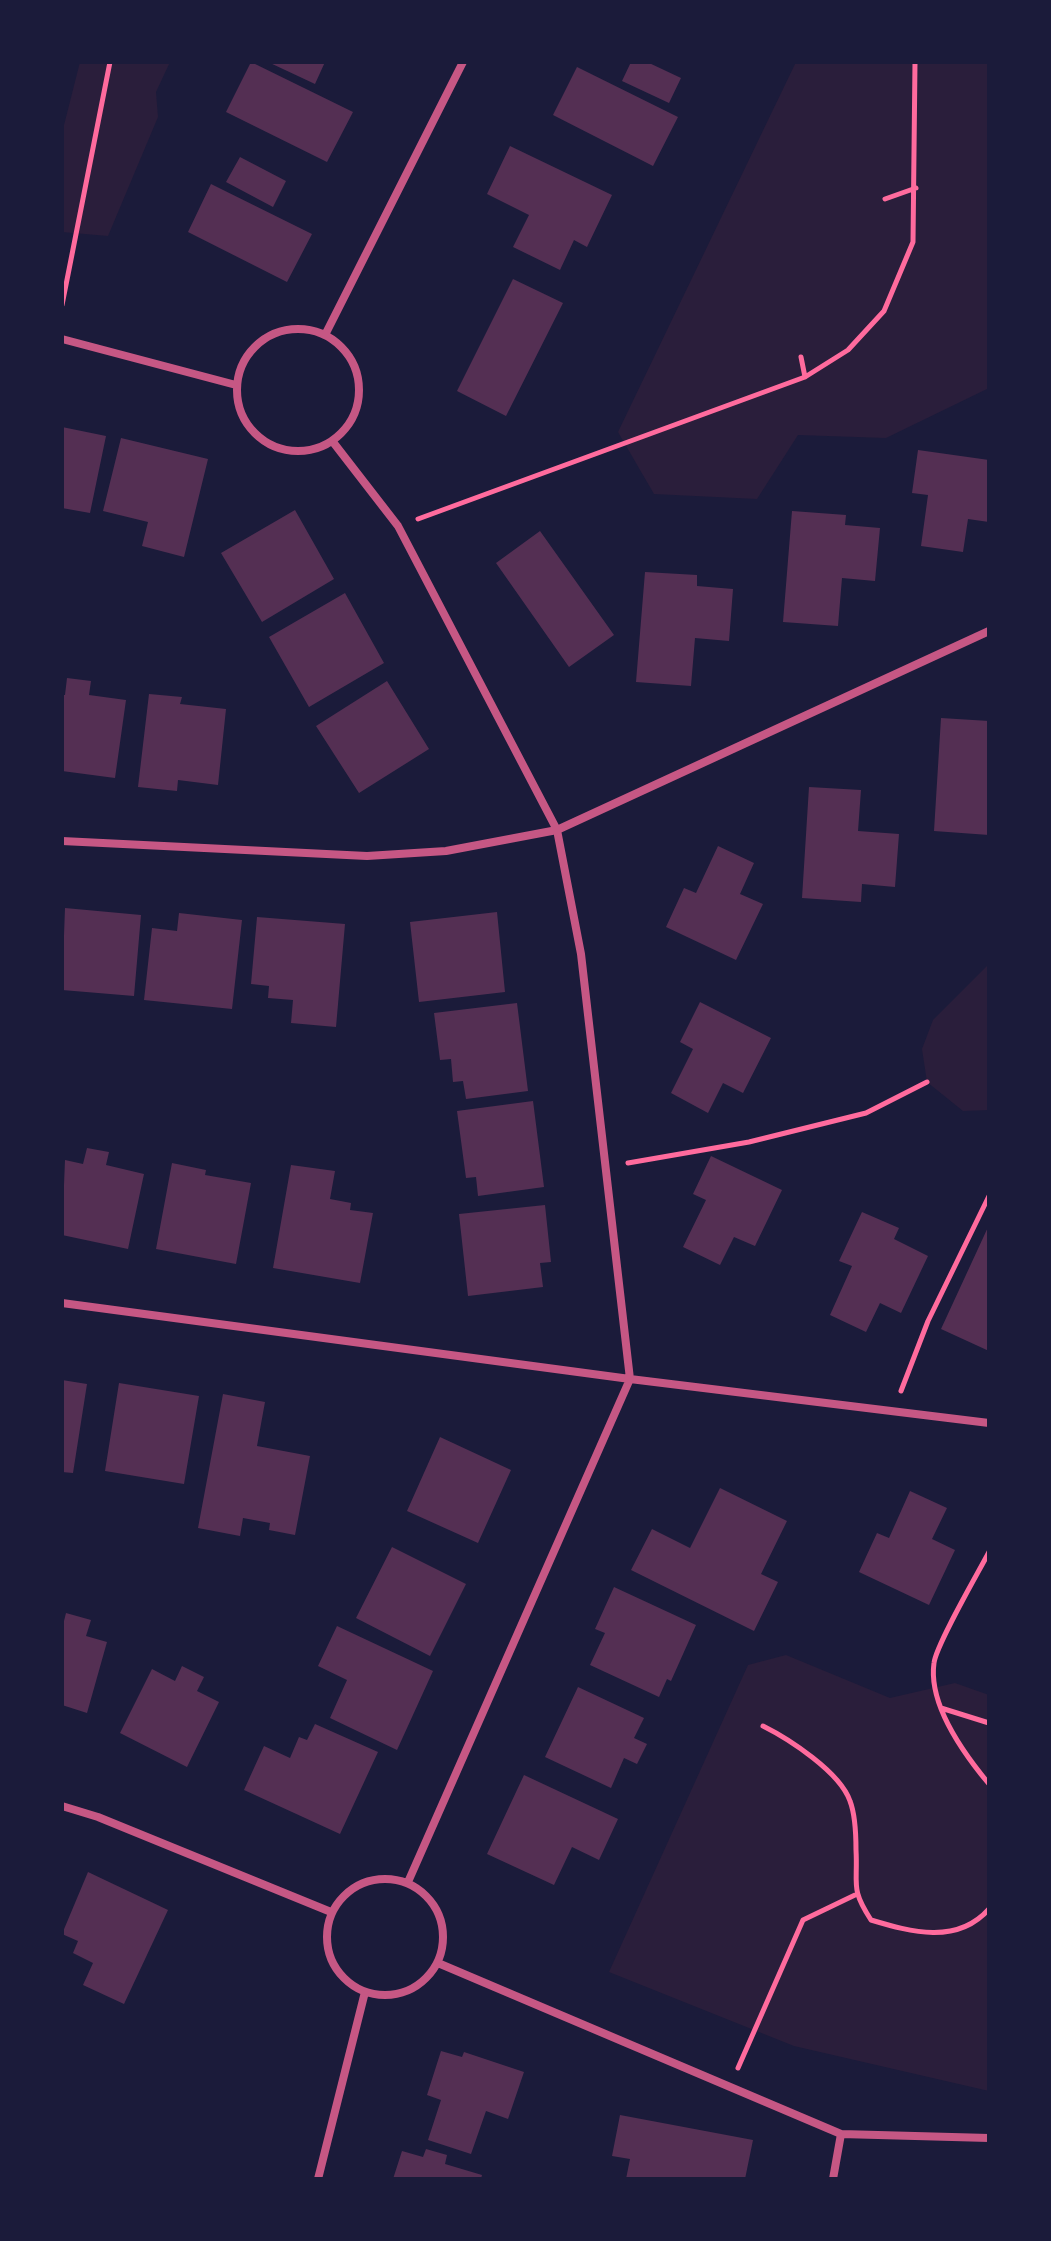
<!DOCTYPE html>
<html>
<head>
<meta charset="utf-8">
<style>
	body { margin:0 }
	#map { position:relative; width:1051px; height:2241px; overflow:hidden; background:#1b1b3a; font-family:Lato,sans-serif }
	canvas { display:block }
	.frame { position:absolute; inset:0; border:64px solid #1b1b3a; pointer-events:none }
</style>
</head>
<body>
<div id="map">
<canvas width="1051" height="2241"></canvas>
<div class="frame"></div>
</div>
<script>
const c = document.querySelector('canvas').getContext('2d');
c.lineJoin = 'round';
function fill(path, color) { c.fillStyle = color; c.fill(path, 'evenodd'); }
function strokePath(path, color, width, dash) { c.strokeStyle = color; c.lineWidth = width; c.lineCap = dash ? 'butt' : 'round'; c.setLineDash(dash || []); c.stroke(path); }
fill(new Path2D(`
	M80 62H170L156 92 158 117 108 236 62 232V133Z
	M796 62H989V388L886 438 798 435 757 499 654 494 618 432Z
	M989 964V1110L963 1111 927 1082 922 1049 933 1020Z
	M786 1655 890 1698 955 1683 989 1695V2091L794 2046 609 1972 748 1665Z`), '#2a1e3b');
fill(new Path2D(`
	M251 62 353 112 327 162 226 112Z
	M268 62H325L315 84Z
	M631 62H647L681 78 669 103 622 81Z
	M577 67 678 117 653 166 553 115Z
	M510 146 612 195 587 247 574 240 560 270 513 247 529 215 487 194Z
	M240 157 286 181 273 207 226 182Z
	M211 184 312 234 287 282 188 232Z
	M513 279 563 303 506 416 457 391Z
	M62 427 106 436 90 513 62 508Z
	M121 438 208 459 184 557 142 546 148 522 103 511Z
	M918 450 989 460V522L968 519 963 552 921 546 928 495 912 493Z
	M295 510 334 579 262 622 221 553Z
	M792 511 846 515 845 525 880 528 875 581 842 578 838 626 783 622Z
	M540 531 614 635 569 667 496 563Z
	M645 572 697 575V586L733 589 729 641 695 638 691 686 636 682Z
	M345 593 384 663 309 707 269 637Z
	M67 678 91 681 89 695 126 700 115 778 62 771V695H65Z
	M387 681 429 749 359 793 316 726Z
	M149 694 182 697 180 704 226 709 218 785 178 780 177 791 138 787Z
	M941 718 989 721V835L934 831Z
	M809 787 861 790 858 831 899 834 895 887 862 884 861 902 802 898Z
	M718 846 754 863 740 894 763 904 736 960 666 927 684 888 696 893Z
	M65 908 141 915 134 996 62 990Z
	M497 912 505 992 419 1002 410 922Z
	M179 913 242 920 232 1009 144 1000 152 928 177 931Z
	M257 917 345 924 336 1027 291 1023 293 1000 268 998 269 986 251 984Z
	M700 1002 771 1038 743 1093 723 1083 708 1113 671 1093 693 1049 680 1042Z
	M517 1003 528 1091 466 1099 463 1081 453 1082 451 1059 440 1060 434 1013Z
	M533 1101 544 1187 478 1196 476 1177 466 1178 457 1111Z
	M87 1148 109 1152 106 1165 144 1174 128 1249 62 1235 65 1160 83 1164Z
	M711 1156 782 1190 755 1246 734 1237 720 1265 683 1247 706 1200 693 1194Z
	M172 1163 206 1170 205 1175 251 1183 236 1264 156 1249Z
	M291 1165 335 1171 330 1199 351 1203 350 1210 373 1213 360 1283 273 1268Z
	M545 1205 551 1262 540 1263 543 1287 468 1296 459 1214Z
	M862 1212 899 1228 894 1239 928 1256 901 1313 880 1303 866 1332 830 1315 852 1266 839 1261Z
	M989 1225V1351L941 1329Z
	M62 1380 87 1384 73 1473 62 1472Z
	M119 1383 199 1396 184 1484 105 1471Z
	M223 1394 265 1402 257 1446 310 1456 295 1535 269 1530 270 1523 243 1518 240 1536 198 1528Z
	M440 1437 511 1470 478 1543 407 1511Z
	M720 1488 787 1521 761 1574 778 1582 754 1631 631 1570 652 1529 690 1548Z
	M910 1491 947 1508 932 1539 955 1550 929 1605 859 1572 877 1533 889 1538Z
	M392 1547 466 1584 430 1656 356 1618Z
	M614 1587 696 1625 671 1681 667 1679 659 1697 590 1665 605 1633 595 1629Z
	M66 1613 91 1620 86 1636 107 1642 87 1713 62 1705V1629Z
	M337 1626 433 1671 397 1750 330 1718 347 1680 318 1666Z
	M182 1666 204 1677 197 1691 219 1702 187 1767 120 1733 152 1669 175 1681Z
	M578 1687 644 1718 634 1738 647 1744 637 1764 624 1758 611 1788 545 1757Z
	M315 1724 378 1752 340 1834 244 1790 264 1746 290 1758 299 1737 307 1740Z
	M524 1775 618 1819 599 1860 572 1847 554 1885 487 1854Z
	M88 1872 168 1910 124 2004 83 1985 93 1963 73 1953 78 1941 62 1934Z
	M441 2051 462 2057 464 2052 524 2072 508 2119 486 2111 471 2154 428 2140 441 2100 427 2095Z
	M620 2115 753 2140 745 2179H626L630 2159 612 2156Z
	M426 2149 447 2155 445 2164 482 2175 481 2179H393L402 2151 423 2157Z`), '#542f53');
strokePath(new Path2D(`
	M885 199 916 188
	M62 305 110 62
	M801 357 805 377
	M418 519 805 377 848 350 884 311 913 242 915 62
	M628 1163 749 1142 866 1113 927 1082
	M901 1391 928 1321 989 1196
	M989 1552C978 1573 936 1645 934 1663 928 1705 964 1754 989 1784
	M941 1708 989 1723
	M763 1726C789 1739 840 1772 850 1801 855 1814 856 1836 856 1850 858 1885 850 1888 871 1920 911 1932 957 1945 989 1909
	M738 2068 803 1920 855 1895`), '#ff6b9d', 5);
strokePath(new Path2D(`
	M237 390a61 61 0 1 1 122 0a61 61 0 1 1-122 0Z
	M325 335 463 62
	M62 339 236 385
	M333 442 398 526 557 830 581 954 630 1379 408 1882
	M62 841 367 856 446 851 557 830 989 631
	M62 1303 630 1379 989 1423
	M62 1806 98 1817 331 1912
	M327 1937a58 58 0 1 1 116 0a58 58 0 1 1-116 0Z
	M438 1963 841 2134 989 2138
	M318 2179 365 1992
	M833 2179 841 2134`), '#c65784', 8);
</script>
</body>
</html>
